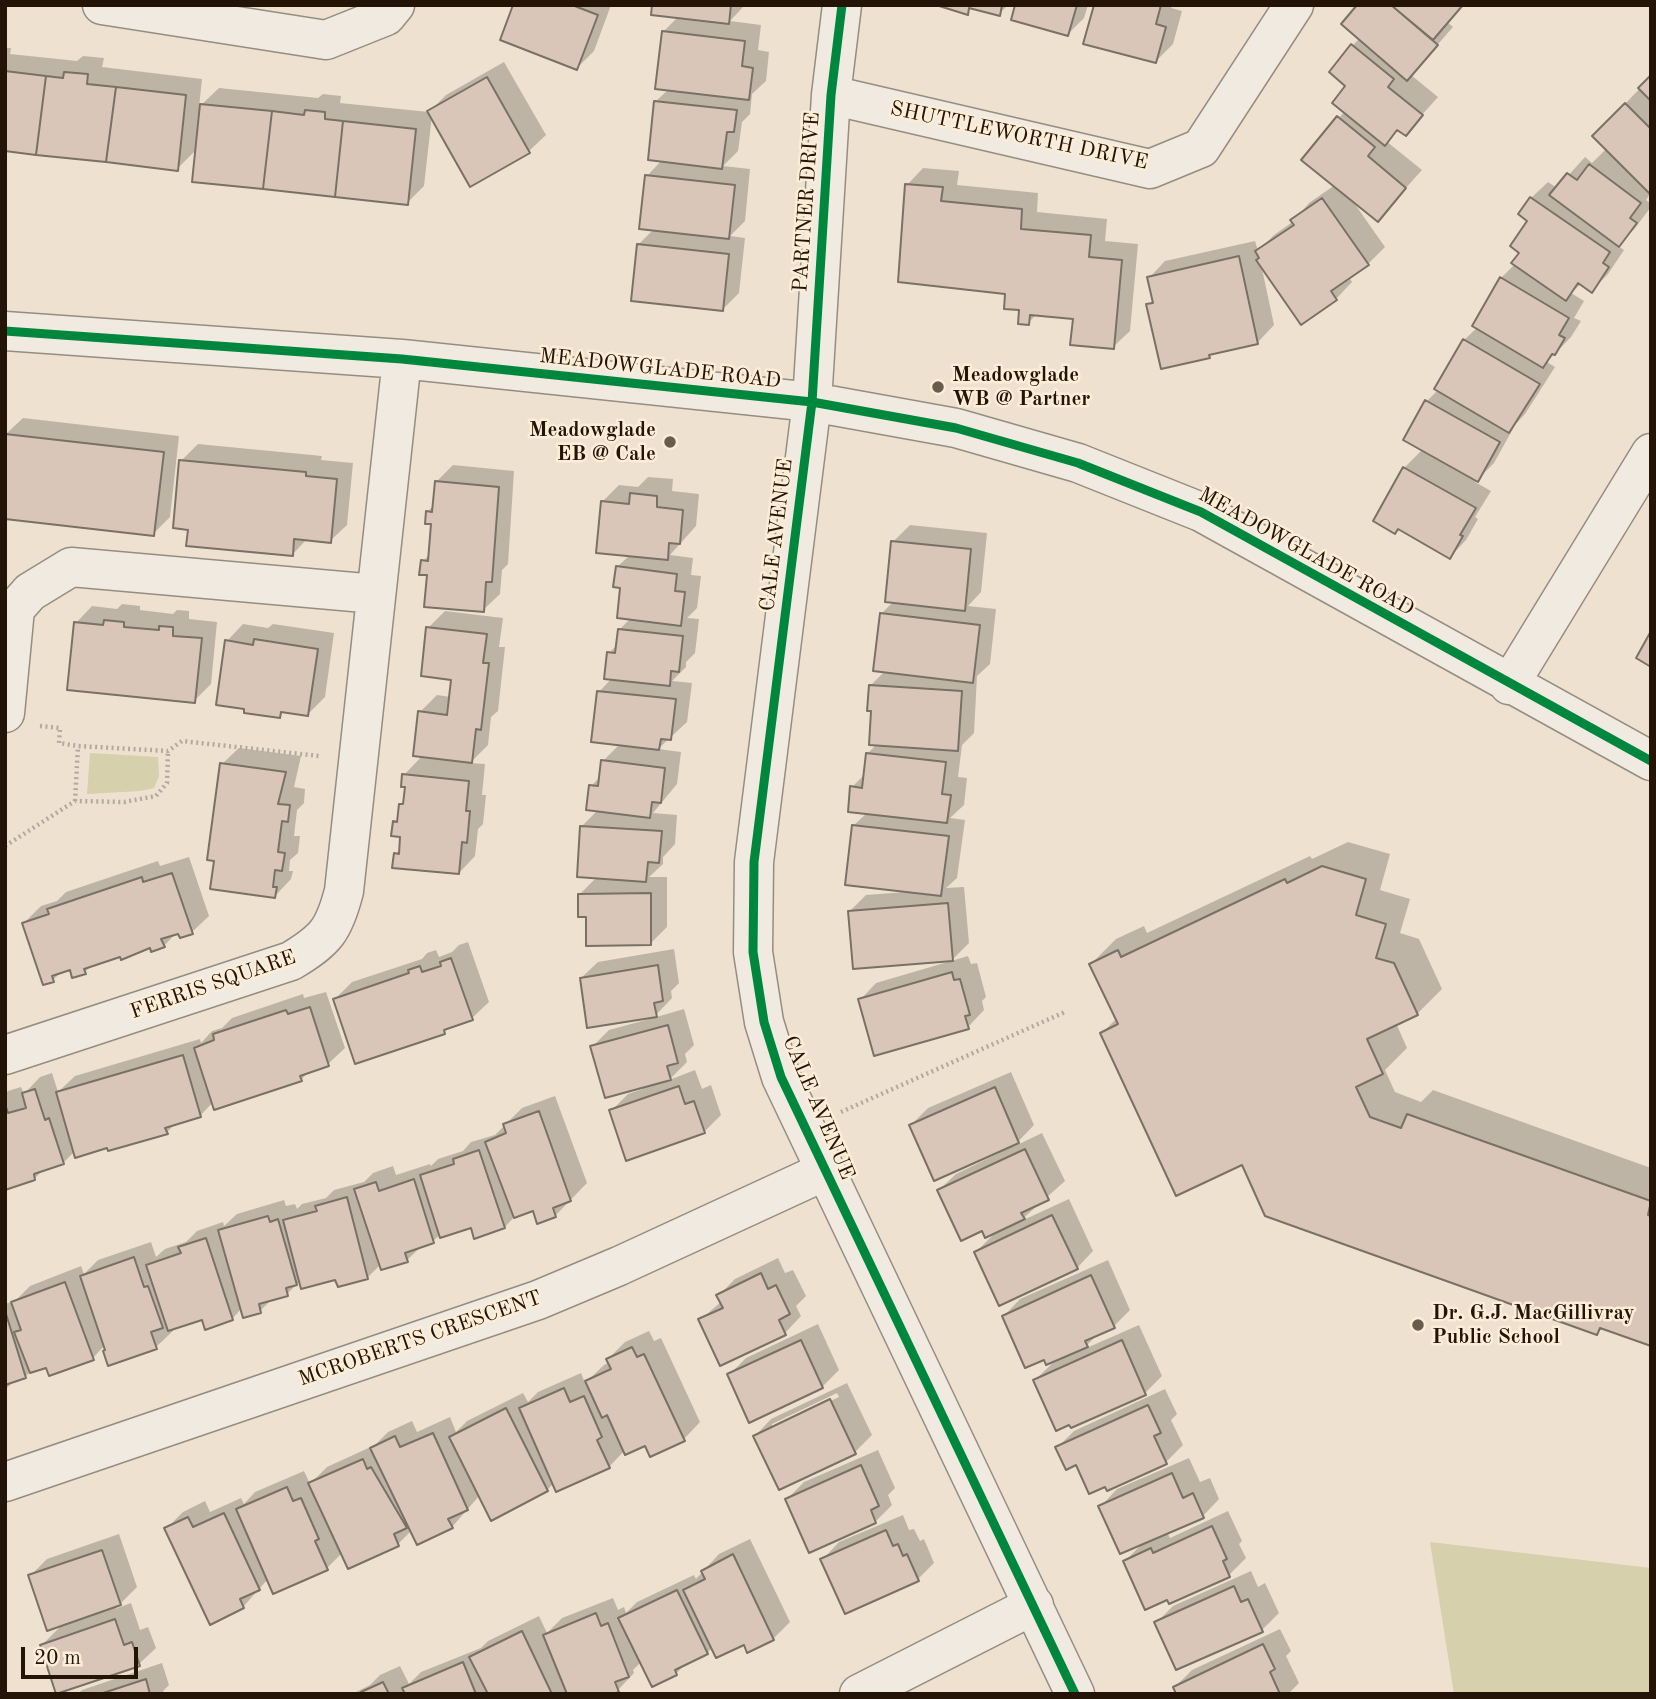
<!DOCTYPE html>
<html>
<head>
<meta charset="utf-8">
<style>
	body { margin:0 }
	#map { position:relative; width:1656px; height:1699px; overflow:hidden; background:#eee1cf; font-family:"Old Standard TT",serif }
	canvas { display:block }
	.frame { position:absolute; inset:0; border:7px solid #231407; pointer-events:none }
	.scale { position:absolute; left:21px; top:1647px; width:117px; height:32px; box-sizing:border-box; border:4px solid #231407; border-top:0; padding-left:9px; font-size:21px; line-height:24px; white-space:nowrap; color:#231407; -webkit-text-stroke:5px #fcedd7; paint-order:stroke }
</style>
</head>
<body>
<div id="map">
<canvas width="1656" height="1699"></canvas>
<div class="frame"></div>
<div class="scale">20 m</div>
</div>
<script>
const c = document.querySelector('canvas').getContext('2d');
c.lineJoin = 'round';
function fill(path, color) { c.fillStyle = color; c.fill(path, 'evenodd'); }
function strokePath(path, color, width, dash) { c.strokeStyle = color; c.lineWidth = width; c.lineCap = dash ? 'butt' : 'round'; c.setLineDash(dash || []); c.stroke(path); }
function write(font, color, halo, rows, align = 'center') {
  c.font = font + ' "Old Standard TT",serif'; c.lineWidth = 5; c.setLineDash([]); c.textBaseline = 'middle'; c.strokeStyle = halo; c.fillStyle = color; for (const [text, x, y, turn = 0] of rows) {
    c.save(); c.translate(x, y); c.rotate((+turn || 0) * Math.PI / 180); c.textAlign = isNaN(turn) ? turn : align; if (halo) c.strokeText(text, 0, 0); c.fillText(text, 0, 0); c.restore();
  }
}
fill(new Path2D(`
	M90 753 158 757 159 776 154 788 140 791 87 794Z
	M1430 1542 1651 1568V1694H1454Z`), '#d6d0ac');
fill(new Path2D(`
	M515 5H611L594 51 577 68Z
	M654 5H745L730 21 761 25 758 50 769 52 766 81 752 94 750 114 742 122 738 151 723 166 750 169 745 221 730 236 745 238 739 293 723 309 638 245 654 229 647 176 662 160 656 101 669 89 663 32 679 16Z
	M939 5H1008L999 14 972 7 967 13Z
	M1017 5H1088L1084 18 1068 34Z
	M1095 5H1172L1171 8 1182 11 1173 44 1156 61Z
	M1359 5H1463L1448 23 1453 27 1411 75 1438 97 1405 134 1399 129 1386 141 1422 170 1377 220 1352 200 1385 247 1368 264 1349 277 1352 282 1336 299 1261 264 1274 325 1258 342 1214 352 1209 357 1148 305 1154 299 1149 278 1165 261 1255 241 1258 251 1274 235 1294 221 1309 203 1335 185 1304 159 1345 111 1353 45 1360 38Z
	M5 48H11L10 54 77 61 83 56 104 58 102 67 202 79 199 107 219 88 318 98 323 94 341 96 340 103 429 112 446 95 504 62 546 135 529 151 471 185 432 115 424 186 407 203 197 149 177 169 5 149Z
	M1651 77V193L1646 200 1651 204V207L1635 228 1618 246 1624 250 1608 274 1592 290 1581 284 1571 293 1584 301 1574 318 1581 321 1571 337 1547 362 1555 367 1525 414 1515 425 1494 463 1475 482 1491 491 1475 517 1478 519 1466 540 1450 557 1404 468 1423 449 1405 439 1427 401 1438 390 1464 340 1478 327 1501 278 1515 264 1521 252 1529 220 1531 198 1548 182 1557 188 1585 157 1592 163 1607 148 1594 136Z
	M923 168 959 171 957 185 1038 193 1037 212 1107 219 1105 241 1138 244 1130 331 1113 347 1075 317 1037 314 1028 323 1021 309 1007 292 907 185Z
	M23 418 179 436 170 517 153 534 6 434Z
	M198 444 322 456 321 460 353 463 347 525 330 541 307 539 292 555 190 528 181 461Z
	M453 465 514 471 508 564 502 570 500 594 483 610 428 574 423 561 430 554 433 523 427 512 434 505 436 482Z
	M648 477 673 479 672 491 699 494 696 526 670 555 693 558 691 575 701 576 697 608 687 618 699 619 695 653 686 662V667L672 681 692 683 687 722 658 749 681 752 677 784 653 813 677 815 675 844 663 857V864L649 877H667V927L650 944 588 915 579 895 597 877 582 826 598 810 591 786 601 776 603 761 620 744 599 692 612 678 609 653 618 644 620 629 631 618 617 567 630 555 602 502 619 485 638 487Z
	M910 525 987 533 981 592 968 606 996 609 990 664 977 676 974 733 962 745 958 777 967 778 964 805 950 818 965 820 957 878 946 888 964 887 969 943 951 961 849 912 866 895 906 892 854 825 867 813 852 787 865 774 867 754 877 744 870 686 886 670 881 614 894 601 893 542Z
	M122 604 140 606V610L173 614 177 610 189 611V619L217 622 211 684 194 701 76 623 92 606 117 609Z
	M445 611 503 618 499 647H505L498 711 491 717 488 745 470 763 485 764 482 795H486L483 824 478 829 475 856 459 873 395 854 401 849 402 836 394 822 400 817 401 805 405 800 407 786 404 775 423 755 420 712 437 695 451 697 453 678 428 628Z
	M243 624 268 628 273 624 334 633 325 697 308 714 285 711 279 716 227 641Z
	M239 748 301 756 294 787 305 789 304 803 297 810 294 836H300L298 853 290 860 289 871H293L291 879 275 896 216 860 222 764Z
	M1348 842 1390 854 1380 890 1410 899 1400 933 1419 939 1442 989 1417 1014 1396 1023 1407 1048 1385 1070 1395 1092 1421 1102 1433 1090 1651 1168V1344L1603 1327 1597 1333 1243 1163 1102 1033 1117 1018 1091 964 1116 939 1144 926 1147 933 1310 856 1312 859Z
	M189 857 209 916 192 932H177L164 946 151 945 93 964 85 972 71 968 62 971 53 980 24 923 41 906 57 901 66 892 158 861 160 866Z
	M468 942 489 1002 472 1018 450 1026 444 1032 335 999 352 982 422 959 427 953 436 950 439 957 452 952 459 945Z
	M674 949 679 983 671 991 672 998 653 1018 684 1009 694 1045 685 1054 687 1062 669 1080 695 1070 702 1089 711 1085 721 1115 704 1132 611 1111 628 1094 643 1089 592 1047 609 1030 653 1018 652 1016 581 978 598 962Z
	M968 956 971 964 977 963 986 997 982 1001 984 1010 968 1027 860 1000 876 983Z
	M326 992 345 1048 328 1064 310 1070 301 1080 213 1102 200 1116 177 1122 167 1132 108 1146 75 1151 63 1163 45 1168 34 1179 5 1188V1094L8 1091 21 1087 24 1094 40 1077 52 1073 58 1092 75 1076 200 1039 201 1043 212 1031 222 1028 232 1018 303 994 304 998Z
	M1011 1072 1034 1125 1013 1147 1042 1133 1065 1181 1019 1222 1069 1199 1093 1251 1077 1268 976 1252 998 1230 982 1228 939 1190 956 1174 999 1153 998 1150 911 1125 928 1108Z
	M555 1096 587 1183 555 1216 534 1209 516 1215 505 1227 472 1226 441 1234 433 1241 423 1245 407 1260 381 1264 367 1278 301 1280 287 1294 273 1298 260 1311 242 1308 232 1319 203 1318 172 1328 173 1331 156 1347 109 1364 105 1345 93 1358 47 1365 31 1371 25 1377 15 1380 5 1390V1304L15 1301 30 1286 81 1266 84 1274 98 1260 151 1242 156 1257 165 1249 186 1242 197 1231 223 1222 224 1226 237 1214 284 1200 286 1206 295 1204 297 1209 302 1204 326 1198 334 1190 364 1182 373 1173 393 1166 396 1175 430 1164 431 1166 438 1159 463 1151 471 1142 495 1135 522 1108Z
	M778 1258 785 1273 793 1270 806 1296 796 1306 801 1316 785 1333 700 1320 722 1301 719 1295 735 1279Z
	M1108 1260 1130 1310 1114 1326 1099 1333 1082 1350 1139 1325 1162 1376 1145 1393 1072 1426 1035 1380 1057 1359 1004 1316 1020 1299Z
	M818 1324 839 1370 822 1387 729 1375 746 1358Z
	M649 1331 654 1341 661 1338 700 1422 684 1439 646 1444 625 1450 609 1467 554 1483 547 1490 480 1495 452 1527 412 1530 398 1544 342 1553 327 1568 268 1579 243 1607 166 1529 183 1512 205 1501 210 1512 241 1498 244 1504 255 1492 304 1471 310 1484 327 1467 375 1445 388 1432 412 1421 417 1432 450 1417 456 1432 467 1421 523 1393 528 1402 538 1392 581 1373 585 1383 604 1365 610 1362 608 1359 625 1342Z
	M847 1383 872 1435 855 1452 755 1436 771 1419ZM837 1393 839 1397 772 1428V1424Z
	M1165 1389 1177 1414 1171 1420 1183 1445 1166 1462 1108 1489 1058 1447 1074 1431Z
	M878 1450 895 1488 888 1495 892 1505 875 1522 787 1499 804 1482Z
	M1189 1458 1200 1482 1210 1478 1219 1499 1203 1516 1167 1532 1170 1538 1228 1511 1242 1541 1239 1544 1246 1558 1229 1575 1125 1561 1144 1542 1101 1506 1117 1489Z
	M903 1515 909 1530 914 1529 920 1541 924 1539 934 1563 918 1579 823 1559 839 1542Z
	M119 1534 137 1587 115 1609 131 1603 140 1630 148 1627 156 1648 139 1664 42 1645 63 1624 30 1576 47 1559Z
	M750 1539 790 1622 773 1639 748 1651 745 1643 713 1647 707 1653 687 1662 676 1674 641 1662 633 1670 634 1673 618 1690 609 1694H352L370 1685 380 1675 400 1666 409 1684 421 1672 481 1648 488 1641 539 1616 547 1633 562 1618 613 1598 618 1610 624 1607 626 1613 637 1602 694 1575 696 1579 719 1554Z
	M1251 1571 1258 1587 1265 1583 1279 1613 1262 1630 1176 1668 1156 1623 1173 1606Z
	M1280 1629 1291 1651 1286 1656 1299 1683 1288 1694H1178L1175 1687 1192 1670Z
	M162 1663 169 1685 163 1691 164 1694H78L82 1690Z`), '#0003');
const building = new Path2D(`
	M513 5H572L598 15 577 70 500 40Z
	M652 5H731L729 24 651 15Z
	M936 5H1002L1000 16 969 8 968 15Z
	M1015 5H1077L1068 36 1011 20Z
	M1094 5H1161L1156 24 1166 27 1156 63 1083 44Z
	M1357 5H1391L1438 45 1407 81 1341 24Z
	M1391 5H1463L1433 40Z
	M662 31 745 41 742 66 753 68 749 100 655 89Z
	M1351 44 1394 79 1388 87 1423 115 1406 136 1397 130 1385 146 1332 103 1345 86 1329 72Z
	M5 71 46 76 36 155 5 151Z
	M64 72 88 74 87 84 116 87 106 162 36 155 46 76 63 78Z
	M1651 75V101L1638 88Z
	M487 77 530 153 470 187 427 111Z
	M116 87 186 95 178 171 106 162Z
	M654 101 737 110 734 132H727L722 169 648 160Z
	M1625 103 1651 129V195L1592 136Z
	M200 104 272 111 263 189 192 182Z
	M305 110 325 112V119L343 121 335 197 263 189 272 111 304 115Z
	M1337 116 1375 147 1368 156 1406 188 1378 222 1301 160Z
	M343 121 416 129 408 205 335 197Z
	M1589 164 1641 203 1630 218 1637 223 1619 247 1549 195 1567 173 1577 180Z
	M645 175 735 185 729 239 639 229Z
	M905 184 943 187 941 201 1022 209 1021 229 1091 235 1089 257 1122 260 1114 349 1070 345 1073 319 1030 315 1029 325 1018 324 1019 310 1004 309 1005 294 898 282Z
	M1530 197 1610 252 1603 263 1609 267 1592 293 1578 283 1566 301 1511 263 1519 253 1510 246 1527 221 1518 214Z
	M1322 198 1369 265 1331 291 1337 300 1301 325 1256 260 1259 258 1255 251 1294 225 1290 220Z
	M637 244 729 254 723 311 631 301Z
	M1239 256 1258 344 1209 355 1210 358 1161 369 1146 304 1153 303 1147 277Z
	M1500 277 1569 318 1559 335 1565 338 1555 355 1552 354 1543 368 1472 326Z
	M1463 339 1540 384 1509 433 1434 389Z
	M1425 400 1500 442 1478 482 1403 440Z
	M5 434 164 452 154 536 5 519Z
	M179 460 306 472V476L337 479 331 543 294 539 293 556 186 546 188 530 173 528Z
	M1403 467 1476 508 1460 535 1463 536 1450 559 1398 529 1395 534 1373 521Z
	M435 481 499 487 492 582H486L484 612 424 607 427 575H419L421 560 428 561 431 524H425L426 511 432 512Z
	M630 493 657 496V507L683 510 680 544 669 543 668 560 596 553 601 501 629 504Z
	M891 541 971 549 965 611 885 602Z
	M616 566 677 574 675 591 685 592 681 626 617 618 620 588 613 587Z
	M880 613 980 625 973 683 873 671Z
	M104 620 124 622V627L159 630V626L173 627V636L202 638 195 703 67 690 74 622 103 625Z
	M426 627 487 634 483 663H489L481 730 476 729 472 763 413 756 418 711 447 715 451 680 421 676Z
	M618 629 683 636 679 672 671 671 670 686 604 679 607 652 615 653Z
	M1651 631V667L1636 658Z
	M254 639 318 649 308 716 281 712 280 718 244 713V709L216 705 225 640 253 645Z
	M869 685 962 691 958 751 869 745 871 711H867Z
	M597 691 676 699 671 740 661 739 659 750 591 742Z
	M866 753 946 762 942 794 951 795 947 823 848 812 850 786 862 788Z
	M601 760 665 768 661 803 652 802 650 818 586 810 589 785 598 786Z
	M220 763 286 772 278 804 290 805 288 822 282 821 278 852 285 853 282 871 275 870 273 887H277L275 898 210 889 214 861 207 860Z
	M402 774 469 781 466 811H470L467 843 462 842 459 874 392 868 394 853 399 854 400 837 391 836 393 821 397 822 399 804H403L405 787H401Z
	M852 825 949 836 941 896 845 885Z
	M580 826 662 831 659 863 648 862 646 882 577 877Z
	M1322 866 1366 879 1356 915 1386 924 1376 958 1394 963 1418 1015 1367 1039 1383 1074 1356 1087 1370 1117 1401 1128 1407 1114 1651 1201 1648 1215 1651 1216V1346L1600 1328 1597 1335 1265 1216 1242 1165 1176 1196 1100 1033 1118 1024 1089 964 1118 950 1121 957 1285 879 1287 883Z
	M172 873 193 934 180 938 178 934 161 939 165 947 151 952 150 948 121 960 120 957 84 969 86 974 72 978 70 970 52 976 54 982 43 985 22 923 49 914 47 909 142 877 143 882Z
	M651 893V945L586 946V917H578V894Z
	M948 903 953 961 853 969 848 911Z
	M451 958 473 1020 444 1030 445 1034 355 1064 333 999 409 973 408 970 420 966 422 972 441 966 440 962Z
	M658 965 663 1001 654 1003 657 1017 587 1028 580 978Z
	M952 972 954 980 960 979 970 1015 965 1016 969 1029 874 1056 858 999Z
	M310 1007 329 1066 300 1076 302 1081 214 1110 194 1048 214 1040 213 1034 286 1010 288 1014Z
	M668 1025 678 1063 667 1066 671 1080 605 1098 590 1046Z
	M183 1055 201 1117 165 1128 168 1134 108 1151 107 1148 75 1158 56 1092Z
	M679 1086 685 1104 694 1101 705 1133 626 1161 609 1110Z
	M995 1087 1019 1143 934 1181 909 1125Z
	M35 1089 45 1120 49 1118 64 1164 34 1174 35 1180 5 1190V1104L8 1113 26 1108 22 1093Z
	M539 1111 571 1201 553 1208 556 1217 537 1224 533 1211 514 1218 485 1142 506 1133 503 1124Z
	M1025 1149 1049 1200 1021 1213 1025 1219 985 1238 982 1231 961 1241 937 1190Z
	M479 1150 505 1228 474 1239 471 1228 440 1238 420 1175 454 1164 453 1159Z
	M414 1179 434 1243 405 1253 408 1262 381 1270 354 1189 376 1182 379 1191Z
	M347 1197 368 1279 338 1287 335 1280 301 1289 283 1220 317 1211 315 1206Z
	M1052 1215 1078 1269 999 1306 974 1252Z
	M268 1216 270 1222 278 1219 297 1285 286 1288 288 1296 259 1304 261 1313 243 1318 218 1230Z
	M206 1238 233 1320 205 1330 202 1320 168 1331 146 1265 181 1253 178 1247Z
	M134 1257 144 1287 148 1286 163 1328 151 1332 157 1349 108 1366 103 1351 105 1350 80 1276Z
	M761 1273 768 1289 776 1285 790 1314 779 1320 786 1335 720 1366 698 1319 723 1308 716 1295Z
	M1091 1275 1115 1328 1085 1341 1088 1347 1046 1365 1044 1360 1025 1368 1002 1316Z
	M65 1282 94 1360 49 1376 46 1368 30 1373 14 1332 21 1330 11 1302Z
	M6 1314 26 1378 5 1385V1314Z
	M801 1340 823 1388 749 1423 727 1374Z
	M1122 1340 1146 1395 1071 1428 1069 1425 1056 1431 1033 1380Z
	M632 1347 637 1357 644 1354 685 1441 650 1457 645 1446 625 1455 607 1415 602 1418 585 1381 611 1369 606 1359Z
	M564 1388 570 1402 584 1396 602 1437 597 1440 610 1468 556 1492 519 1408Z
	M830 1399 856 1454 779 1490 753 1436Z
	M1148 1405 1161 1433 1154 1436 1167 1464 1107 1491 1105 1487 1089 1494 1076 1465 1066 1470 1055 1447Z
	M506 1408 548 1491 491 1521 449 1437Z
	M433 1433 468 1510 448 1519 453 1528 417 1545 370 1448 395 1436 400 1447Z
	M363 1459 367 1469 371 1467 407 1528 394 1534 399 1546 348 1569 308 1483Z
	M861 1465 879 1506 871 1510 876 1523 809 1553 785 1499Z
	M1172 1473 1183 1498 1193 1493 1204 1518 1120 1554 1098 1506Z
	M287 1487 293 1501 301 1498 319 1539 315 1541 328 1570 273 1594 236 1509Z
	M224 1513 260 1590 240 1599 244 1608 210 1625 164 1528 188 1517 193 1527Z
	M1212 1526 1227 1559 1223 1561 1230 1577 1169 1604 1167 1600 1145 1610 1123 1561 1151 1548 1153 1553Z
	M886 1530 893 1546 898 1544 903 1556 907 1554 919 1581 845 1614 820 1559Z
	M102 1550 121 1605 47 1631 28 1575Z
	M733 1554 774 1640 747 1653 744 1645 716 1658 683 1590 705 1579 701 1571Z
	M1234 1586 1241 1602 1248 1599 1263 1632 1176 1670 1154 1622Z
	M677 1590 708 1654 675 1670 677 1675 652 1687 618 1618Z
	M596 1613 601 1626 608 1623 629 1677 615 1682 619 1692 613 1694H567L543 1635Z
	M115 1619 124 1645 132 1642 140 1666 56 1694 40 1645Z
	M522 1631 552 1694H488L469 1657Z
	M1263 1644 1275 1669 1270 1672 1280 1694H1176L1173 1687Z
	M463 1662 476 1694H405L402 1688Z
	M146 1679 150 1694H100Z
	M383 1682 389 1694H362L361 1692Z`);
fill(building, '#d9c6b9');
strokePath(building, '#797166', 2);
const street = new Path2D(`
	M102 5 326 40 386 16 395 5
	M842 5 831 95 812 402 754 862 753 952 764 1022 781 1077 1075 1694
	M831 95 1150 169 1201 148 1294 5
	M5 331 402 359 812 402 956 428 1078 463 1201 512 1651 761
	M1509 685 1651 453
	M5 713 15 609 30 592 71 567 376 594
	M5 1055 291 961C326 940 334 930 344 891L402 359
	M5 1482 538 1300 619 1266 825 1171
	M859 1694 1034 1605`);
strokePath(street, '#968d81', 41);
strokePath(new Path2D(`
	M40 726 60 728 59 743 78 746 168 751 182 741 319 756
	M75 801 78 746
	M5 846 75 801 124 802 156 796 167 783 168 751
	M841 1112 1065 1012`), '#b2aaa1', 4.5, [2, 3.5]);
strokePath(street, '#f0eae0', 38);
strokePath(new Path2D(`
	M842 5 831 95 812 402 754 862 753 952 764 1022 781 1077 1075 1694
	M5 331 402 359 812 402 956 428 1078 463 1201 512 1651 761`), '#00873e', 9);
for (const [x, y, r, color] of [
	[938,387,7,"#6a5c4d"],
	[670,442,7,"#6a5c4d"],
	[1418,1325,7,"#6a5c4d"]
]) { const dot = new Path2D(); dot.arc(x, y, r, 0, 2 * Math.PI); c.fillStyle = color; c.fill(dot); strokePath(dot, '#fcedd7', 2.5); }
write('21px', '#231407', '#fcedd7', [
	["SHUTTLEWORTH DRIVE",1019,136,12],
	["PARTNER DRIVE",807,202,-86],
	["MEADOWGLADE ROAD",660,369,6],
	["CALE AVENUE",777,535,-83],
	["MEADOWGLADE ROAD",1306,552,29],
	["FERRIS SQUARE",213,985,-19],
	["CALE AVENUE",818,1108,67],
	["MCROBERTS CRESCENT",420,1339,-19]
]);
write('bold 21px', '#231407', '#fcedd7', [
	["Meadowglade",952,375],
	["WB @ Partner",952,399],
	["Meadowglade",656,430,"right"],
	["EB @ Cale",656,454,"right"],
	["Dr. G.J. MacGillivray",1432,1313],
	["Public School",1432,1337]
], 'left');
</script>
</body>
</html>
